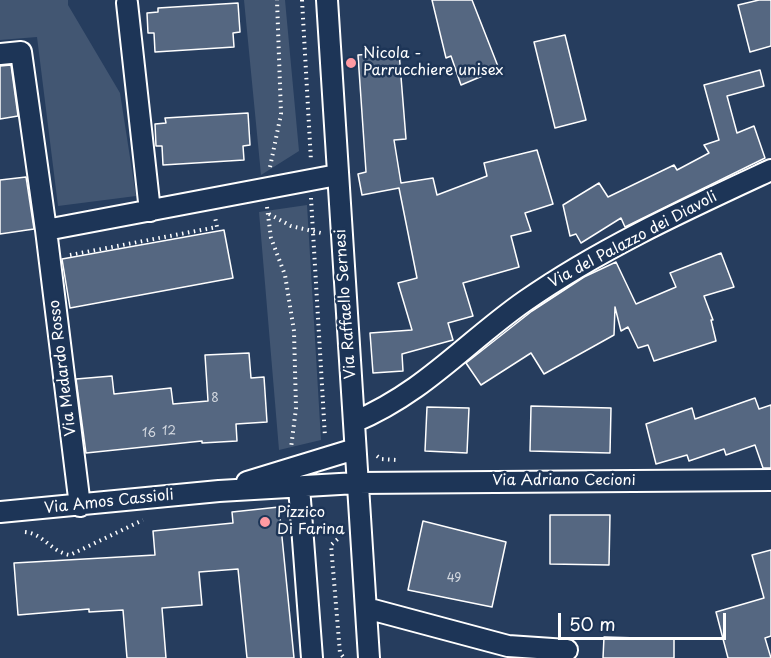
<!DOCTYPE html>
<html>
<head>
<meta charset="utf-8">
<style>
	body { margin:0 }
	#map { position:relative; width:771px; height:658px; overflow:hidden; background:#263d5e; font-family:"Playpen Sans",sans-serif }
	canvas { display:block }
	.scale { position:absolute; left:558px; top:613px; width:168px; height:27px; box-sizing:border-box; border:3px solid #fff; border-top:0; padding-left:8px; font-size:18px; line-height:21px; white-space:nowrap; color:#fff; -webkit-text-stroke:4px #1d3557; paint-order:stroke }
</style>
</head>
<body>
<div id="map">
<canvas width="771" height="658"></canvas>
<div class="scale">50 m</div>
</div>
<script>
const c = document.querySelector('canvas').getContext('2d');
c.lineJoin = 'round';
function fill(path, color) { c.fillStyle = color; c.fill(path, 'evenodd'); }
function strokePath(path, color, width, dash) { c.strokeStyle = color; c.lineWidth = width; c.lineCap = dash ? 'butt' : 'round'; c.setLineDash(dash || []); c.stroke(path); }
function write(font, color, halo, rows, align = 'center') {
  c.font = font + ' "Playpen Sans",sans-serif'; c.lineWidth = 5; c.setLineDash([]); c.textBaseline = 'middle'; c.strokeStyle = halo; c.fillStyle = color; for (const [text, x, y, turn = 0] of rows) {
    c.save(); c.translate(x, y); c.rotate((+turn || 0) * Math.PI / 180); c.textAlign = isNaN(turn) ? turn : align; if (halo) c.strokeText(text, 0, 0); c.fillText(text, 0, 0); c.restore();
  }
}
fill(new Path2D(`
	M0 0H68V5L120 93 136 196 58 206 37 37 0 40Z
	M244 0H285L299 151 261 175Z
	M307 205 321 440 279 450 259 212Z`), '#425672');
const building = new Path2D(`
	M432 0H472L499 69 461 85 451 56 446 58Z
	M759 0H771V46L750 52 738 5Z
	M238 3 240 32 233 33 234 47 155 52 154 33H148L147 13 158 12V8Z
	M565 35 586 120 555 128 534 42Z
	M399 52 406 139 394 140 401 183 433 178 437 195 487 176 484 163 537 150 553 204 525 213 531 231 511 236 519 267 463 283 473 316 448 323 453 340 402 354 403 371 373 373 370 333 412 330 398 283 417 278 399 188 362 195 358 174 366 172 358 55Z
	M11 65 18 116 0 119V66Z
	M760 70 764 86 727 96 737 133 754 126 765 158 625 227 621 218 581 243 576 234 570 236 563 205 599 183 608 197 674 165 677 170 709 153 704 145 719 140 704 85Z
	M248 113 250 145 243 146 244 160 163 165 162 146H156L155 124 166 123 165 118Z
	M26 177 34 229 0 234V180Z
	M224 230 233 278 70 308 62 259Z
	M721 253 734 287 704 296 713 320H711L716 341 654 361 648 345 638 348 628 327 621 331 615 307 614 335 544 374 531 353 481 385 466 363 532 311 584 277 616 262 636 304 676 287 670 273Z
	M249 353 251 378 264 377 267 422 236 424 237 441 202 443V441L86 453 76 379 112 376 114 394 171 388 173 404 208 401 205 355Z
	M755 398 759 409 771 405V468H763L755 445 726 455 724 449 689 461 687 455 656 464 646 424 692 408 695 419Z
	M531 406 611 408 610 453 530 451Z
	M427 407 469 408 467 453 425 451Z
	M279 507 294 658H247L238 569 199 572 202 605 162 608 166 658H127L123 610 89 612V609L18 615 14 563 155 555 153 531 233 523 232 512Z
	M550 515H610L609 565 550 564Z
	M423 521 506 542 492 607 408 590Z
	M771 550V636L765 638 771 658H728L716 612 764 598 752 555Z
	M604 637 674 639V658H603Z`);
fill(building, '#556781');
strokePath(building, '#fff', 1.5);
const minor = new Path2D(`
	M327 0 369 658
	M127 3 150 211
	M0 54 21 52 46 230 337 175
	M46 230 80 506
	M354 422C425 392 465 343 525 301 601 248 687 209 771 170
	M247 482 355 449
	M299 487 312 658
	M0 512 219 491 357 483 771 480
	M366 608 508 646 567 650`);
strokePath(minor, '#fff', 24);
strokePath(new Path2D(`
	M302 0 311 161
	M270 167 281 114 277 0
	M311 198 325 437
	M267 207 271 238 285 275 294 331 296 408 291 448
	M269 214 291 226 321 233
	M70 255 217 227 215 217
	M377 456 381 459 396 460
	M25 532C44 534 51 552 70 555L143 520
	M339 534V538L331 545 340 653 344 658`), '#fff', 4, [1.5, 4.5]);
strokePath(minor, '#1d3557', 20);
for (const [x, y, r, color] of [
	[351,63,6,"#ff9aa2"],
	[265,522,6,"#ff9aa2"]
]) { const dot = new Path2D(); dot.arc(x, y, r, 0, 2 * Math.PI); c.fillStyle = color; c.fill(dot); strokePath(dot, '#1d3557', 2); }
write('12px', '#d4d9e0', null, [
	["8",215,399],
	["12",169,432],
	["16",149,434],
	["49",454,579]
]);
write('15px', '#fff', '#1d3557', [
	["Nicola -",363,54],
	["Parrucchiere unisex",363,71],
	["Pizzico",277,513],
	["Di Farina",277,530]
], 'left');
write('15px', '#fff', '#1d3557', [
	["Via del Palazzo dei Diavoli",633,240,-28],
	["Via Raffaello Sernesi",346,304,-94],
	["Via Medardo Rosso",63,368,-97],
	["Via Adriano Cecioni",564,481],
	["Via Amos Cassioli",109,502,-6]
]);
</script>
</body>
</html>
